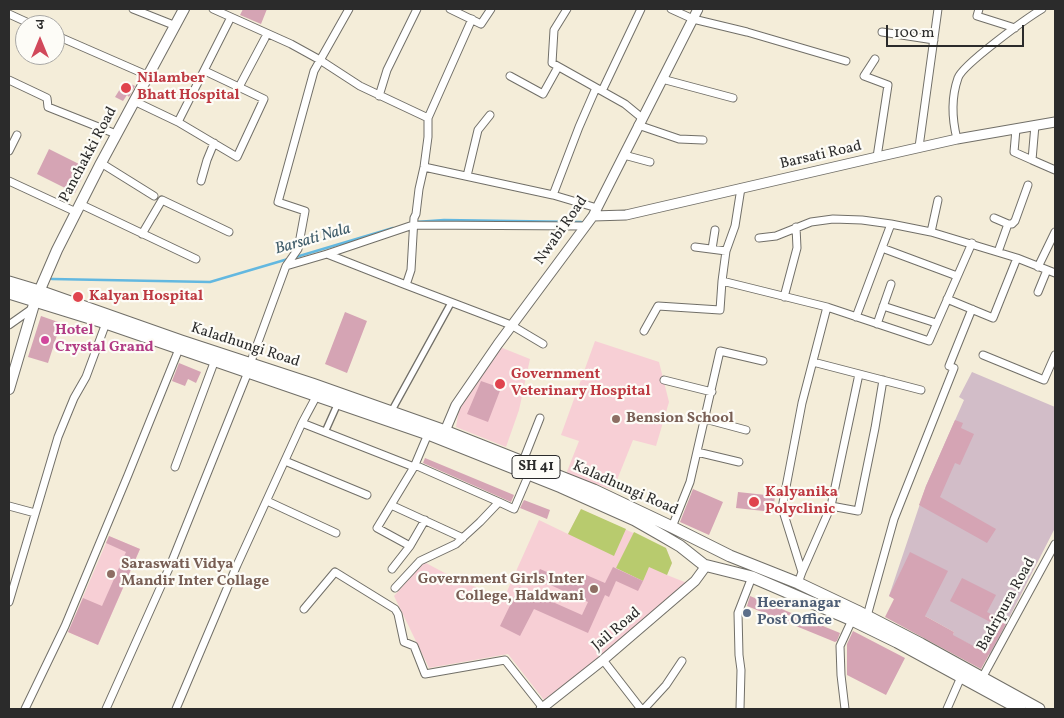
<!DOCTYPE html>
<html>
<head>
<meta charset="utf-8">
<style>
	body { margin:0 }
	#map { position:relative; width:1064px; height:718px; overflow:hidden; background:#f4edd9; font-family:Vollkorn,"Noto Serif Devanagari",serif }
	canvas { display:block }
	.frame { position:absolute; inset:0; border:10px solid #2b2b2b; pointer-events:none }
	.north { position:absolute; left:15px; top:15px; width:50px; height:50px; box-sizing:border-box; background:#fdfcf7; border:1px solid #a9a8a5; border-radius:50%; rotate:0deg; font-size:14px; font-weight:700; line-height:20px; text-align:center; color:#2b2b2b }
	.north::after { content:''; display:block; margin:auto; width:18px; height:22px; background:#d1495b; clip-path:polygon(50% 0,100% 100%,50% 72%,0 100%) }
	.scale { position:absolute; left:886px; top:25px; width:138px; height:22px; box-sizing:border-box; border:2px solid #2b2b2b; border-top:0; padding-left:6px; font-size:15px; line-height:18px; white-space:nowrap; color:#2b2b2b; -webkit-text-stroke:4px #fdfcf7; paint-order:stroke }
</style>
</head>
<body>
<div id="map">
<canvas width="1064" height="718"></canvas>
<div class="frame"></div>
<div class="north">उ</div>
<div class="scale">100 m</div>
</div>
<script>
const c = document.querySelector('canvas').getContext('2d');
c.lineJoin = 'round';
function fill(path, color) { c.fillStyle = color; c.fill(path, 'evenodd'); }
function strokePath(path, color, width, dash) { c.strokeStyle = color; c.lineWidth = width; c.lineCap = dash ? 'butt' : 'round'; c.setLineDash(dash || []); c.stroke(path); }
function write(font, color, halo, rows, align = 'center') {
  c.font = font + ' Vollkorn,serif'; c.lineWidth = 4.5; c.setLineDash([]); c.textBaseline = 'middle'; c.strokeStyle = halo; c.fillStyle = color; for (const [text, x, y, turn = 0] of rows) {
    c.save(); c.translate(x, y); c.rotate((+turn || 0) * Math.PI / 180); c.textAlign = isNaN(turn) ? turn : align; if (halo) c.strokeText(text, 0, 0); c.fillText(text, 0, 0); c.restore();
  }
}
fill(new Path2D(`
	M595 341 659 362 669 402 656 446 633 440 613 490 566 474 579 441 561 435Z
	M500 347 530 359 519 410 506 447 456 427 459 409Z
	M581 509 666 548 672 563 667 575 687 583 610 649 544 700 508 654 429 668 394 596 424 562 458 580 504 598 539 520 568 534Z
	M109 536 140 549 98 645 68 632Z`), '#f7cfd5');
fill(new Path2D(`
	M972 372 1055 407V528L990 655 963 641 952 637 954 632 889 596 926 486 964 400 959 397Z`), '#d2bdc8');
fill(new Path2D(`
	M581 509 626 529 614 556 568 534Z
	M634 532 666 548 672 563 667 575 649 567 643 581 616 568Z`), '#b8cb6e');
strokePath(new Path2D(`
	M416 222 444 220 581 222
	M296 257 393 228
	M52 279 210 282 288 259`), '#63b8e0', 2.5);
fill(new Path2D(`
	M243 9H267L261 24 240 15Z
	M125 81 135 86 129 97 127 95 123 101 115 97Z
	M49 149 87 168 75 193 37 174Z
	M345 312 367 321 347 373 325 364Z
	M41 316 61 323 48 363 28 357Z
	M179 363 201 372 196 383 188 379 185 386 172 381Z
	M481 381 501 388 488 422 467 414Z
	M955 420 963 423 961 428 974 434 960 465 955 463 940 497 996 529 987 543 919 505 926 486Z
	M425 458 514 495 511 502 423 463Z
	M693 489 723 502 709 535 680 522Z
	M738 492 775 496 773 512 736 508Z
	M524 500 550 510 547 519 520 508Z
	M109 536 140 549 98 645 68 632 83 598 102 606 126 552 106 543Z
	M910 552 948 571 925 616 954 632 953 635 981 650 994 624 950 601 962 578 996 595 987 612 1007 622 981 669 885 617 894 599 889 596Z
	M613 567 643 581 638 591 616 581 609 597 605 595 588 633 534 609 520 636 500 626 519 587 582 615 588 602 535 578 540 569 579 586 584 574 605 583Z
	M750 596 840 633 837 641 835 642 747 606Z
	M853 631 905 658 886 695 847 675V644Z`), '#d5a4b4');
const pedestrian = new Path2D(`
	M391 412 451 303
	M325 432 338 403`);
const minor = new Path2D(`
	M133 9 176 26
	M213 9 291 44 320 60 360 86 428 118V137L424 167 419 189 416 214 414 218 411 270 406 285 511 325 543 344
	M349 9 314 71 278 202 305 211 298 249 286 266 327 254 406 285
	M450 9 481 24 491 9
	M567 9 554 30 552 63 625 104 642 118
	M671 9 693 19 747 32 846 61
	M979 9 977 16 1015 28
	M9 14 33 25
	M882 32 934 40
	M55 35 149 76
	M875 59 864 76 888 85 877 157
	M510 76 543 94 558 67
	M662 79 733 98
	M9 80 47 98 48 107 116 134
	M239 87 265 38
	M596 88 579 127 553 195 597 208
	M602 91 641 9
	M379 96 387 70 417 9
	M134 101 178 122 237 157 264 99 205 71
	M428 118 472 19
	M178 122 229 21
	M638 125 679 139 703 140
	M1035 125 1032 160 1055 170
	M1016 129 1014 152 1032 160
	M957 139C952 119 951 98 958 78 962 65 1027 18 1042 9
	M919 147 938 9
	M9 151 17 135
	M624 155 650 162
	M101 163 154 196
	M424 167 553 195
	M467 176 478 130 490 115
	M9 181 76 212
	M201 181 207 160 214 143
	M741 188 735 226 726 251 722 281 827 307 802 403 782 508 802 572 798 583
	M938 200 931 232 1017 258 1055 273
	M80 204 196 259
	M994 218 1008 224
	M891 224 931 232
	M142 234 162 200 229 232
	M759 238 776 236 811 222 833 219 862 220 891 224 856 317
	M695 247 726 251
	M882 248 957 276
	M712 249 715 230
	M998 252 1008 224H1012L1015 221 1028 185
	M327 254 413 225 585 226
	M1038 267 1055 232
	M1038 292 1047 270
	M784 297 797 248 796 227
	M947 299 993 318 1017 258
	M883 306 936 323
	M827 307 929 341 972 243
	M877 324 891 284
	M9 325 33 308
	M644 331 658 306 720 310 722 281
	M983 355 1044 380 1055 355
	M813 362 921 390
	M250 364 286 266
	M664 380 712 392
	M705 419 746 430
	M302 423 414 467
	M697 452 739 462
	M285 461 367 495
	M523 461 540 418
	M415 465 499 502
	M175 467 215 360
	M267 501 336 533
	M391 505 463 538
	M9 506 35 513
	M831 506 858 511 875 428 883 380
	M672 527 690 482 720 351 763 361
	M410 546 425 520
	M392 569 410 546 377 528 414 467 428 434
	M802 572 831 506 859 374
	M395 588 420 561 456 544 480 522 499 502 514 509 529 474
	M9 602 58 437 74 398 86 377 106 323
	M304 609 335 572 395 609 398 614 404 642 414 646 425 674 505 660 543 708
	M867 616 894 519 954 368 949 366 972 309
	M603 660 641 709
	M982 678 1055 544
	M25 709 65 626 128 475 179 349
	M106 709 170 566 248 372
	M176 709 237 565 302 423 317 395
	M644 709 666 685 682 661
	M740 709 741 670 739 655 738 613 752 577
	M845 709 841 675 840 646 852 620
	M947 709 961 677`);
const tertiary = new Path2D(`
	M593 216 626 215 877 157 957 139 1055 122
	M445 431 456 405 498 344 593 216 698 9
	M541 709 603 660 695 581 706 566`);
const secondary = new Path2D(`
	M9 389 35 301 57 250 101 163 184 9`);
const primary = new Path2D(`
	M9 282 39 291 181 341 312 384 445 431 594 490 672 527 730 556 798 583 857 611 921 644 1039 709
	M9 293 106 323 428 434 561 487 635 520 663 536 680 546 704 565 752 577 852 620 897 642 1020 709`);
strokePath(pedestrian, '#716f68', 8);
strokePath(minor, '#716f68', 9);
strokePath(tertiary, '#716f68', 11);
strokePath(secondary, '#716f68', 12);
strokePath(primary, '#716f68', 13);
strokePath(pedestrian, '#fff', 5.5);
strokePath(minor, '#fff', 7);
strokePath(tertiary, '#fff', 9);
strokePath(secondary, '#fff', 10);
strokePath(primary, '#fff', 11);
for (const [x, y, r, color] of [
	[126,88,6,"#e0444e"],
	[78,297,6,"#e0444e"],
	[45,340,5,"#d1479c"],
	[500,384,6,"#e0444e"],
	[616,419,5,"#8d6e63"],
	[754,502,6,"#e0444e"],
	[111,574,5,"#8d6e63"],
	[594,589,5,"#8d6e63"],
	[747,613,5,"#5c6f8a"]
]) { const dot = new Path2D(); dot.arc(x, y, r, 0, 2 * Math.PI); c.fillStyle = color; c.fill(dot); strokePath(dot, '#fdfcf7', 2); }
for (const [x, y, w] of [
	[536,467,48]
]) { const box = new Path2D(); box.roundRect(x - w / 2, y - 11.5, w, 23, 4); c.fillStyle = '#fdfcf7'; c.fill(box); strokePath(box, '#2b2b2b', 1); }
write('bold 14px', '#2b2b2b', null, [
	["SH 41",536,467]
]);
write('bold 15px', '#be3a42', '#fdfcf7', [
	["Nilamber",137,79],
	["Bhatt Hospital",137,96],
	["Kalyan Hospital",89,297],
	["Government",511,375],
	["Veterinary Hospital",511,392],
	["Kalyanika",765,493],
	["Polyclinic",765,510]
], 'left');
write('15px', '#2b2b2b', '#fdfcf7', [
	["Panchakki Road",89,155,-62],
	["Barsati Road",821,156,-13],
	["Nwabi Road",562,231,-55],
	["Kaladhungi Road",245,346,18],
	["Kaladhungi Road",625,489,24],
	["Badripura Road",1007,605,-61],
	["Jail Road",617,630,-40]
]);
write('bold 15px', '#b23c85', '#fdfcf7', [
	["Hotel",55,331],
	["Crystal Grand",55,348]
], 'left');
write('bold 15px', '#785e54', '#fdfcf7', [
	["Bension School",626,419],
	["Saraswati Vidya",121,565],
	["Mandir Inter Collage",121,582],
	["Government Girls Inter",584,580,"right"],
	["College, Haldwani",584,597,"right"]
], 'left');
write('bold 15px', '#4e5e75', '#fdfcf7', [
	["Heeranagar",757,604],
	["Post Office",757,621]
], 'left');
write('italic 16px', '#3f5c6a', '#fdfcf7', [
	["Barsati Nala",313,240,-16]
]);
</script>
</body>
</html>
